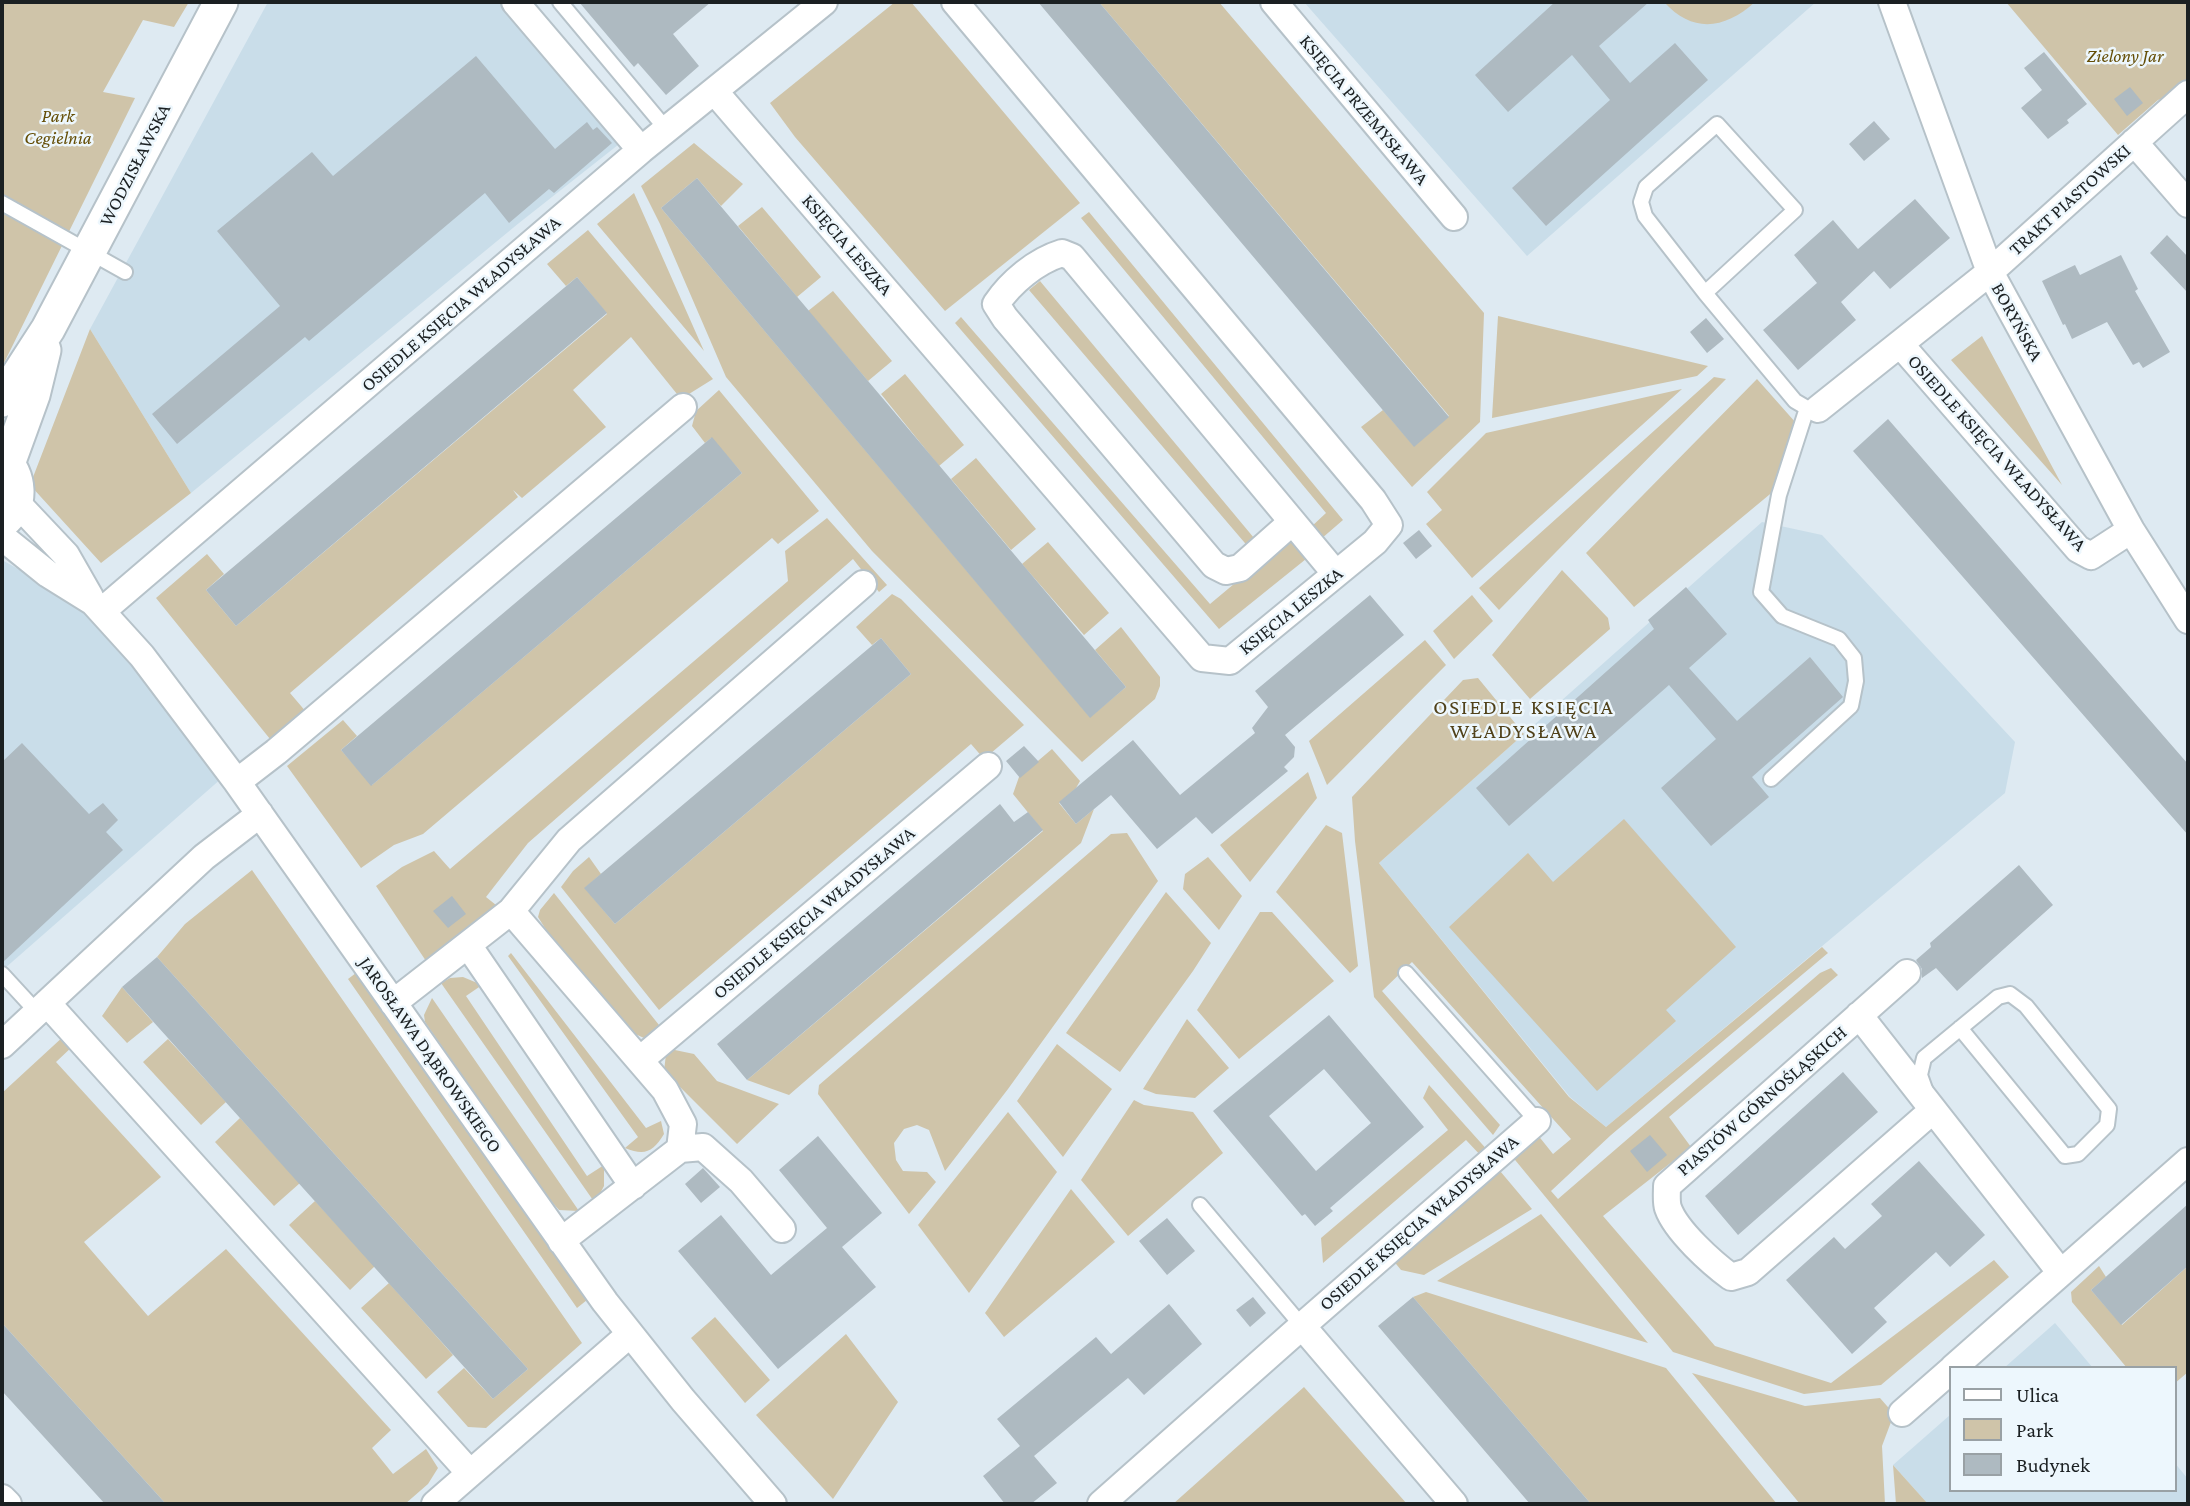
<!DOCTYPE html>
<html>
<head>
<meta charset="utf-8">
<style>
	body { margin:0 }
	#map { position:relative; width:2190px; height:1506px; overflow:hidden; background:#deeaf2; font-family:"Crimson Pro",serif }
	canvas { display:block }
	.frame { position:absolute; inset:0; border:4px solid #1b2022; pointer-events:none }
	.legend { position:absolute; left:1949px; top:1366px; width:228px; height:126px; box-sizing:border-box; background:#edf7fd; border:2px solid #99a1a5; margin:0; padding:9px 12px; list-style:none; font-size:21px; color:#1b2022 }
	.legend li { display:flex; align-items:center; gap:14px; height:35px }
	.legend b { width:35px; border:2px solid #99a1a5 }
</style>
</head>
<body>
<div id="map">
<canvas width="2190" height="1506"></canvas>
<div class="frame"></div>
<ul class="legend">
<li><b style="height:9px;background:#fff"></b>Ulica</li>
<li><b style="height:19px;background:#cfc4a9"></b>Park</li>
<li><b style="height:19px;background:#aebac1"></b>Budynek</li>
</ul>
</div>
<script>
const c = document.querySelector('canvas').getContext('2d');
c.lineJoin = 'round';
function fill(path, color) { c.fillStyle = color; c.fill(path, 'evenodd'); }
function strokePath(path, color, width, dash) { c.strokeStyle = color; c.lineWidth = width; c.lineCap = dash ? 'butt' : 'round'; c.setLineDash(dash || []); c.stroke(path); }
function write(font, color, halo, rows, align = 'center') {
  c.font = font + ' "Crimson Pro",serif'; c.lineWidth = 5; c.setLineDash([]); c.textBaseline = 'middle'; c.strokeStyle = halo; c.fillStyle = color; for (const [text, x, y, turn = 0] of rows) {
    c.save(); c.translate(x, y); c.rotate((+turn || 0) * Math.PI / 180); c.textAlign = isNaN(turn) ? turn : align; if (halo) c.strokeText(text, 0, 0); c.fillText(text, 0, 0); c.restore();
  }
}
fill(new Path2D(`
	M268 2H503L623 141 519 223 191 493 90 329Z
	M1304 2H1816L1527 256Z
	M1762 522 1822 535 2015 742 2005 793 1606 1127 1570 1097 1379 863Z
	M2 560 94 611 222 778 4 969 2 967Z
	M2055 1323 2093 1368H2004Z
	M1950 1415V1490H2174V1462L2188 1479V1504H1928L1893 1465Z`), '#c9dde9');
fill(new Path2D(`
	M2 2H189L174 27 143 20 103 92 135 98 2 367Z
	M895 2H911L1080 203 945 311 795 137 770 103Z
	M1099 2H1219L1484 313 1480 422 1412 487 1361 427 1383 410 1414 446 1449 416Z
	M1664 2H1755C1725 29 1693 34 1664 2Z
	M2006 2H2188V90L2158 100 2118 135Z
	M694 143 743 184 721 206 697 178 661 208 1090 717 1126 687 1095 650 1121 627 1160 677V686L1155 699 1082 762 872 551 726 377 660 224 641 186Z
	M634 193 704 351 597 224Z
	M762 207 821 277 797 297 738 226Z
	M1089 212 1343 520 1321 539 1311 527 1326 513 1081 218Z
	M588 230 713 379 681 399 631 337 573 390 606 427 522 498 513 490 518 497 290 693 307 713 270 739 156 598 207 554 224 574 206 590 236 626 607 314 577 277 566 286 547 264Z
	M1040 281 1254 538 1250 549 1029 290Z
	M833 291 892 361 868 381 808 311Z
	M1498 316 1708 366 1697 376 1492 418Z
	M961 317 1210 604 1289 538 1306 559 1219 629 955 323Z
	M90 329 191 493 101 563 30 485Z
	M1982 336 2062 485 1951 360Z
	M905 374 964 445 939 466 881 394Z
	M1714 377 1726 379 1499 610 1479 588Z
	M1757 379 1796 423 1775 490 1634 607 1586 553Z
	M1682 389 1472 578 1426 524 1442 510 1427 492 1486 433Z
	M719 390 819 511 778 544 772 538 423 834 394 845 361 868 287 766 343 720 357 736 341 750 372 785 742 473 711 438 705 443 692 426 696 411Z
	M976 458 1036 529 1011 550 951 479Z
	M827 518 887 585 879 592 853 559 528 843 486 897 501 909 428 964 376 886 402 867 434 851 450 869 788 581 785 551Z
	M1048 542 1109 613 1084 635 1022 564Z
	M1562 570 1608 618 1610 629 1530 699 1492 655Z
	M892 594 901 599 1024 725 984 759 971 744 659 1010 561 887 573 871 589 857 601 874 585 888 615 924 911 674 881 638 872 645 856 627Z
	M1472 595 1493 621 1454 659 1433 631Z
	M1425 640 1446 665 1327 785 1309 741Z
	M1478 678 1524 734 1379 863 1569 1097 1606 1127 1822 947 1828 953 1611 1135 1551 1191 1558 1199 1820 973 1831 968 1838 975 1669 1117 1691 1147 1603 1216 1715 1346 1831 1383 1994 1260 2009 1277 1881 1385 1804 1394 1673 1352 1511 1155 1537 1134 1553 1154 1571 1139 1412 962 1382 991 1500 1125 1493 1135 1374 997 1355 841 1352 797 1463 680Z
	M1052 749 1080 781 1076 788 1059 803 1076 824 1094 809 1081 843 789 1095 747 1080 1043 831 1013 794 1019 777Z
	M1308 772 1317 798 1250 882 1220 845Z
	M1624 819 1736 947 1666 1010 1676 1021 1597 1091 1449 927 1528 853 1553 882Z
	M1326 825 1342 833 1358 966 1350 973 1276 892Z
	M1127 833 1158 881 1008 1089 945 1171 929 1130 917 1125 904 1129 894 1143 896 1160 903 1171 927 1172 936 1182 909 1214 818 1094 819 1085 1111 834Z
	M1208 857 1242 896 1219 930 1183 889 1185 874Z
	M252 870 582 1343 486 1428 468 1427 437 1392 464 1368 493 1399 528 1369 157 957 185 924Z
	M1166 892 1211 943 1193 971 1120 1072 1066 1033Z
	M554 893 659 1025 656 1035 644 1038 633 1033 560 952 538 917 540 910Z
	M1260 912H1272L1334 981 1239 1059 1197 1010Z
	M511 953 646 1128 661 1121 664 1134C653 1152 645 1156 625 1148L638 1137 508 956Z
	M356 973 587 1300 577 1308 348 979Z
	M463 977 482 985 466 996 587 1176 604 1165V1186L595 1203 441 983 450 978Z
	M122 987 153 1022 127 1043 102 1016Z
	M432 998 579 1211 559 1210 544 1193 425 1022 424 1015Z
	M1187 1019 1229 1068 1195 1098 1156 1094 1143 1089Z
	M65 1035 74 1045 56 1062 161 1177 84 1242 148 1316 226 1249 391 1430 372 1448 393 1474 426 1449 438 1468 428 1484 405 1504H166L2 1323V1093Z
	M168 1039 226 1102 201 1125 143 1062Z
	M1057 1044 1112 1089 1063 1157 1017 1101Z
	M670 1049 694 1054 717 1081 779 1104 737 1144 664 1071 666 1054Z
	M1429 1085 1490 1153 1483 1158 1466 1140 1323 1263 1321 1238 1448 1130 1423 1098Z
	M1134 1100 1144 1105 1193 1112 1223 1153 1128 1236 1081 1180Z
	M1008 1112 1057 1172 969 1293 918 1225Z
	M240 1118 300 1183 274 1206 215 1142Z
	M1495 1165 1532 1209 1424 1275 1401 1270 1392 1259Z
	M1071 1189 1115 1242 1004 1337 985 1313Z
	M315 1201 375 1266 350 1290 289 1225Z
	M1541 1214 1648 1343 1437 1281Z
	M2099 1266 2106 1277 2091 1290 2122 1325 2188 1266V1372L2174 1384V1368H2127L2072 1302 2071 1292Z
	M389 1283 453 1355 426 1379 361 1308Z
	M1426 1292 1666 1368 1777 1504H1591L1413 1297Z
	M715 1317 770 1380 745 1403 691 1338Z
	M846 1334 898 1402 833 1499 756 1415Z
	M1692 1373 1805 1406 1880 1398 1894 1414 1882 1446 1885 1504H1800Z
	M1304 1387 1407 1504H1173Z
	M1893 1465 1928 1504H1896Z`), '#cfc4a9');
fill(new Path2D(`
	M579 2H711L673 34 699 66 666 95 638 63 634 67Z
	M1038 2H1099L1449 417 1414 447Z
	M1555 2H1649L1599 46 1630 83 1675 43 1708 80 1546 226 1512 188 1610 100 1572 55 1508 112 1475 75Z
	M2044 52 2087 104 2067 120 2069 123 2048 139 2021 108 2042 90 2024 68Z
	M476 56 555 149 587 122 593 130 597 127 612 143 554 193 549 189 509 223 485 193 309 341 305 337 177 444 152 414 280 306 217 231 312 152 333 176Z
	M2130 87 2143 103 2127 116 2114 99Z
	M1874 121 1890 139 1864 161 1849 144Z
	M697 178 1126 687 1090 718 661 208Z
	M1915 199 1950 238 1890 289 1874 271 1841 302 1856 320 1798 370 1763 330 1817 283 1794 255 1833 220 1858 249Z
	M2167 235 2188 257V293L2150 253Z
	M2121 255 2138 289 2135 291 2170 352 2143 368 2139 362 2133 365 2107 322 2072 339 2065 324 2063 325 2042 281 2075 265 2080 275Z
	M577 277 607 313 236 626 206 590Z
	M1706 318 1724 339 1707 353 1690 332Z
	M1888 419 2188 764V835L1853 451Z
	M712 437 742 473 371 786 341 750Z
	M1419 530 1432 546 1416 559 1403 543Z
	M1686 587 1727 634 1689 668 1737 721 1810 657 1843 697 1752 777 1769 797 1711 846 1661 788 1716 739 1669 685 1509 826 1476 788 1654 629 1648 620Z
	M1370 595 1404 635 1285 735 1295 747 1294 757 1284 767 1288 771 1212 834 1196 817 1157 849 1111 795 1076 824 1059 802 1133 740 1180 795 1255 733 1252 728 1268 707 1255 691Z
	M881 638 911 674 615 924 584 888Z
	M22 743 89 814 103 803 118 820 106 832 123 850 2 963V762Z
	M1024 746 1039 762 1020 778 1006 761Z
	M1000 804 1014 822 1028 812 1043 830 747 1080 717 1044Z
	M2019 865 2053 905 1957 991 1936 968 1922 978V969L1916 960 1931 947 1930 943Z
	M452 896 466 914 448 928 433 911Z
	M157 957 528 1369 493 1399 122 987Z
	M1329 1015 1424 1127 1330 1208 1333 1211 1315 1226 1305 1214 1302 1216 1213 1111ZM1324 1069 1371 1123 1316 1171 1269 1116Z
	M1843 1072 1878 1112 1738 1235 1705 1196Z
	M1650 1135 1667 1155 1647 1172 1630 1151Z
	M818 1136 882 1213 842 1247 876 1287 778 1369 678 1251 721 1215 771 1275 827 1228 779 1170Z
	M1919 1161 1985 1235 1950 1267 1936 1252 1874 1308 1887 1322 1852 1354 1786 1280 1834 1237 1845 1249 1882 1216 1871 1204Z
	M703 1168 720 1187 701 1203 685 1184Z
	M2188 1204V1266L2121 1325 2091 1290Z
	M1167 1218 1195 1251 1167 1275 1139 1241Z
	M1253 1297 1266 1313 1250 1327 1236 1310Z
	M1413 1297 1591 1504H1530L1378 1326Z
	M1169 1304 1202 1344 1144 1395 1128 1378 1034 1456 1057 1483 1031 1504H1005L983 1476 1020 1446 997 1419 1096 1337 1111 1354Z
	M2 1323 166 1504H105L2 1391Z`), '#aebac1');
const service = new Path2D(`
	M560 2 667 130
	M2 203 125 272
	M1705 293 1795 210 1717 124 1646 187 1641 202 1645 216 1705 293 1795 401 1807 408 1818 409
	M1771 779 1851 706 1856 681 1854 658 1839 639 1782 616 1761 592 1779 495 1807 408
	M1406 973 1537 1121
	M2 974 37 1012
	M1925 1089 1920 1075 1924 1058 1998 997 2010 994 2026 1006 2109 1109 2107 1125 2078 1154 2065 1156 1960 1028
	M1200 1205 1302 1326`);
const minor = new Path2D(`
	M515 2 641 150
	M1274 2 1454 217
	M1892 2 1990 272 2131 530 2188 620
	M715 92 1202 658 1230 661 1375 542 1389 525 1373 500 955 2
	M2134 142 2188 204
	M1900 344 2078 549 2091 556 2131 530
	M1818 409 1990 272 2188 94
	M16 502 66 555 90 597
	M1292 522 1240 568 1226 571 1214 565 1005 318 996 304C1011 282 1036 261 1062 253L1072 257 1336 574
	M2 537 48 574 93 602 142 656 237 782 605 1302 683 1400 773 1504
	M102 611 641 150 824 2
	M237 782 276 752 683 407
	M511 911 665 1090 683 1124 680 1149 561 1241
	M468 945 633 1186
	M1907 973 1667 1186C1667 1193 1666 1202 1668 1208 1676 1231 1712 1263 1731 1277L1748 1272 1933 1110
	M47 1003 470 1473
	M393 1003 511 911 569 840 863 584
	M1859 1015 2061 1273
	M2 1045 204 857 260 814
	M640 1060 988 766
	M680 1149 703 1147 741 1181 782 1229
	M1302 1326 1537 1121
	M1953 1368 2188 1161
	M1902 1413 1950 1371
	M2 1498 8 1504
	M435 1504 630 1334
	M1101 1504 1302 1326 1454 1504`);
const tertiary = new Path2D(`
	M2 400 48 329 221 2
	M2 457C20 476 24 504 2 522
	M8 464 33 395 44 350`);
strokePath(service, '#b6c2c9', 18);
strokePath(minor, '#b6c2c9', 30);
strokePath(tertiary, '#b6c2c9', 37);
strokePath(service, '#fff', 14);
strokePath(minor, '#fff', 26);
strokePath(tertiary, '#fff', 33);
write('italic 19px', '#644d05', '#edf7fd', [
	["Zielony Jar",2125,56],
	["Park",58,116],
	["Cegielnia",58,138]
]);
write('19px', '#1b2022', '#edf7fd', [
	["KSIĘCIA PRZEMYSŁAWA",1364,110,50],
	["WODZISŁAWSKA",135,165,-63],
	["TRAKT PIASTOWSKI",2070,200,-42],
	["KSIĘCIA LESZKA",847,245,49],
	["OSIEDLE KSIĘCIA WŁADYSŁAWA",461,304,-41],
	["BORYŃSKA",2017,322,61],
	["OSIEDLE KSIĘCIA WŁADYSŁAWA",1997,453,48],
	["KSIĘCIA LESZKA",1291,611,-39],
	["OSIEDLE KSIĘCIA WŁADYSŁAWA",814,913,-40],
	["JAROSŁAWA DĄBROWSKIEGO",430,1055,55],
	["PIASTÓW GÓRNOŚLĄSKICH",1762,1101,-41],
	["OSIEDLE KSIĘCIA WŁADYSŁAWA",1419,1223,-41]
]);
c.letterSpacing = '2px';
write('21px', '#504119', '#edf7fd', [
	["OSIEDLE KSIĘCIA",1524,708],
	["WŁADYSŁAWA",1524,732]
]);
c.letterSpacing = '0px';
</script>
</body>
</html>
